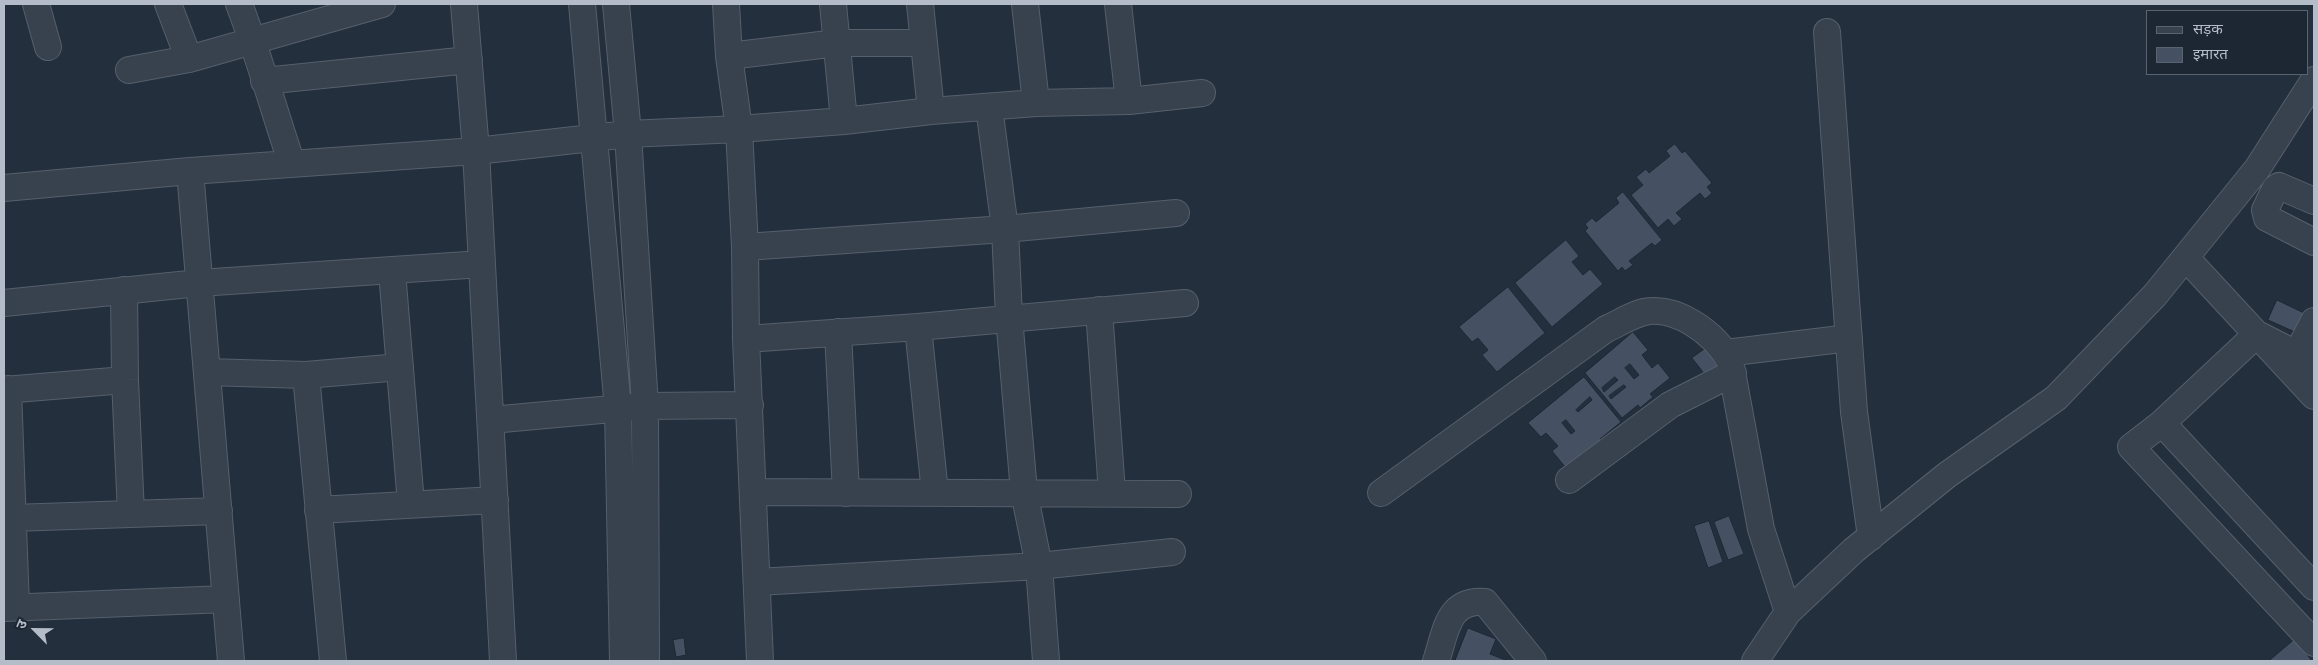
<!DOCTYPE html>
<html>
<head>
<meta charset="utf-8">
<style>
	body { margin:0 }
	#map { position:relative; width:2318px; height:665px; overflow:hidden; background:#242f3e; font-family:"DejaVu Sans","Noto Sans Devanagari",sans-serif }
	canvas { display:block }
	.frame { position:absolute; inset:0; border:5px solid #b4bcc9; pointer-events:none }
	.legend { position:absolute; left:2146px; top:10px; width:162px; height:65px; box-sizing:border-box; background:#1d2633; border:1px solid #59626f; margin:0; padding:6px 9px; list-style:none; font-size:15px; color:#b4bcc9 }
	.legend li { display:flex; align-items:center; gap:10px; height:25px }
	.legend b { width:25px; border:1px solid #59626f }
	.north { position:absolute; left:10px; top:605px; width:50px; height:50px; -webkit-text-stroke:4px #1d2633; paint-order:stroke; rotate:293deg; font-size:14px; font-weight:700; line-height:20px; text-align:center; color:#b4bcc9 }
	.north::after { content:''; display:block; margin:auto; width:18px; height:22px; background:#b4bcc9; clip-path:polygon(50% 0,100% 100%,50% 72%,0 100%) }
</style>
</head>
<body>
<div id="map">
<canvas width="2318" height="665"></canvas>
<div class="frame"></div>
<ul class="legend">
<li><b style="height:6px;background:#38414e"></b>सड़क</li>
<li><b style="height:14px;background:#455162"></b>इमारत</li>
</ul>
<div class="north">उ</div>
</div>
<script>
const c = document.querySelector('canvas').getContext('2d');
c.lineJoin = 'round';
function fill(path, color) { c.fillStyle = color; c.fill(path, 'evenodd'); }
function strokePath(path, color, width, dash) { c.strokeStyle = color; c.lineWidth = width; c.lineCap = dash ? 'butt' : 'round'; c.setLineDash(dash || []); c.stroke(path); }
const building = new Path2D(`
	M1675 144 1682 153 1685 151 1712 183 1707 187 1712 193 1705 199 1700 193 1676 213 1682 219 1674 226 1668 219 1658 228 1631 195 1643 185 1636 177 1646 169 1649 173 1670 156 1666 151Z
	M1623 192 1662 240 1655 246 1652 243 1629 261 1633 265 1625 271 1622 267 1618 271 1585 231 1588 228 1585 224 1592 218 1596 222 1619 203 1616 198Z
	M1566 240 1579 256 1572 262 1583 275 1590 269 1603 284 1552 327 1515 283Z
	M1508 287 1545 333 1497 372 1482 355 1488 350 1478 338 1472 342 1459 327Z
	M2277 300 2304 313 2295 332 2268 320Z
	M1633 332 1648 350 1642 355 1652 368 1658 363 1670 378 1650 394 1653 397 1640 408 1638 405 1622 418 1585 373ZM1630 364 1639 375 1634 379 1625 368ZM1615 377 1618 380 1604 392 1602 388ZM1624 385 1626 387 1611 399 1609 396Z
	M1706 348 1720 366 1706 376 1692 358Z
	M1584 377 1621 422 1600 439 1605 445 1593 455 1588 449 1566 468 1552 451 1558 446 1546 433 1541 437 1528 423ZM1590 397 1592 400 1578 412 1576 410ZM1566 420 1575 431 1571 434 1562 423Z
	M1729 516 1744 554 1728 560 1714 522Z
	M1709 521 1723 562 1708 568 1694 526Z
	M1468 628 1496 639 1490 654 1508 661H1455Z
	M684 638 686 655 676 657 673 640Z
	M2295 639 2312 661H2269Z`);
fill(building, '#455162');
strokePath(building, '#1f2835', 1);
const minor = new Path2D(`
	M36 4 48 47
	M168 4 189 59
	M239 4C259 56 274 111 292 164
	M464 4 476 151 503 661
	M582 4 618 409 623 661
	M616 4 628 134 645 406 646 661
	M726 4 729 56 739 129 745 247 746 339 760 661
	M833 4 844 121
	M920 4 931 111
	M1025 4 1036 103
	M1118 4 1129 101
	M1827 32 1854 412 1871 537
	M729 56 837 43H924
	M129 70 189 59 382 4
	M264 81 469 60
	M989 107 1005 229 1009 317 1024 492 1039 566 1046 661
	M190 171 231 661
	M4 188 190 171 476 151 628 134 739 129 844 121 931 111 1036 103 1129 101 1202 93
	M2314 201 2279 186 2275 189 2265 210 2267 218 2314 242
	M745 247 1005 229 1176 213
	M2186 258 2314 396
	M392 271 411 504
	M124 290 125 380 131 514
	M4 303 199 283 482 264
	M1099 310 1112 493
	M918 327 935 493
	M838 332 846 493
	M746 339 918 327 1185 303
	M1726 353 1849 338
	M2297 354 2314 321
	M2314 363 2257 334 2162 423 2131 447 2314 643
	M207 372 306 375 400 367
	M306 375 333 661
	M8 389 16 607
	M4 390 125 380
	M491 420 645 406 750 405
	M2162 423 2314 587
	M1569 480 1670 405 1733 373
	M754 492 1178 494
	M1381 493 1606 329C1618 324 1631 315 1644 312 1677 305 1715 334 1730 361L1761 529 1788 612
	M318 510 495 500
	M12 518 219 511
	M757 582 1039 566 1172 552
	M4 608 226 599
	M1436 661C1446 632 1447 599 1485 602L1533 661
	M1755 661 1788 612 1854 550 1947 475 2056 398 2155 295 2257 169 2314 80`);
strokePath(minor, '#565f6c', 28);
strokePath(minor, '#38414e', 26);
</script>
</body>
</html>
